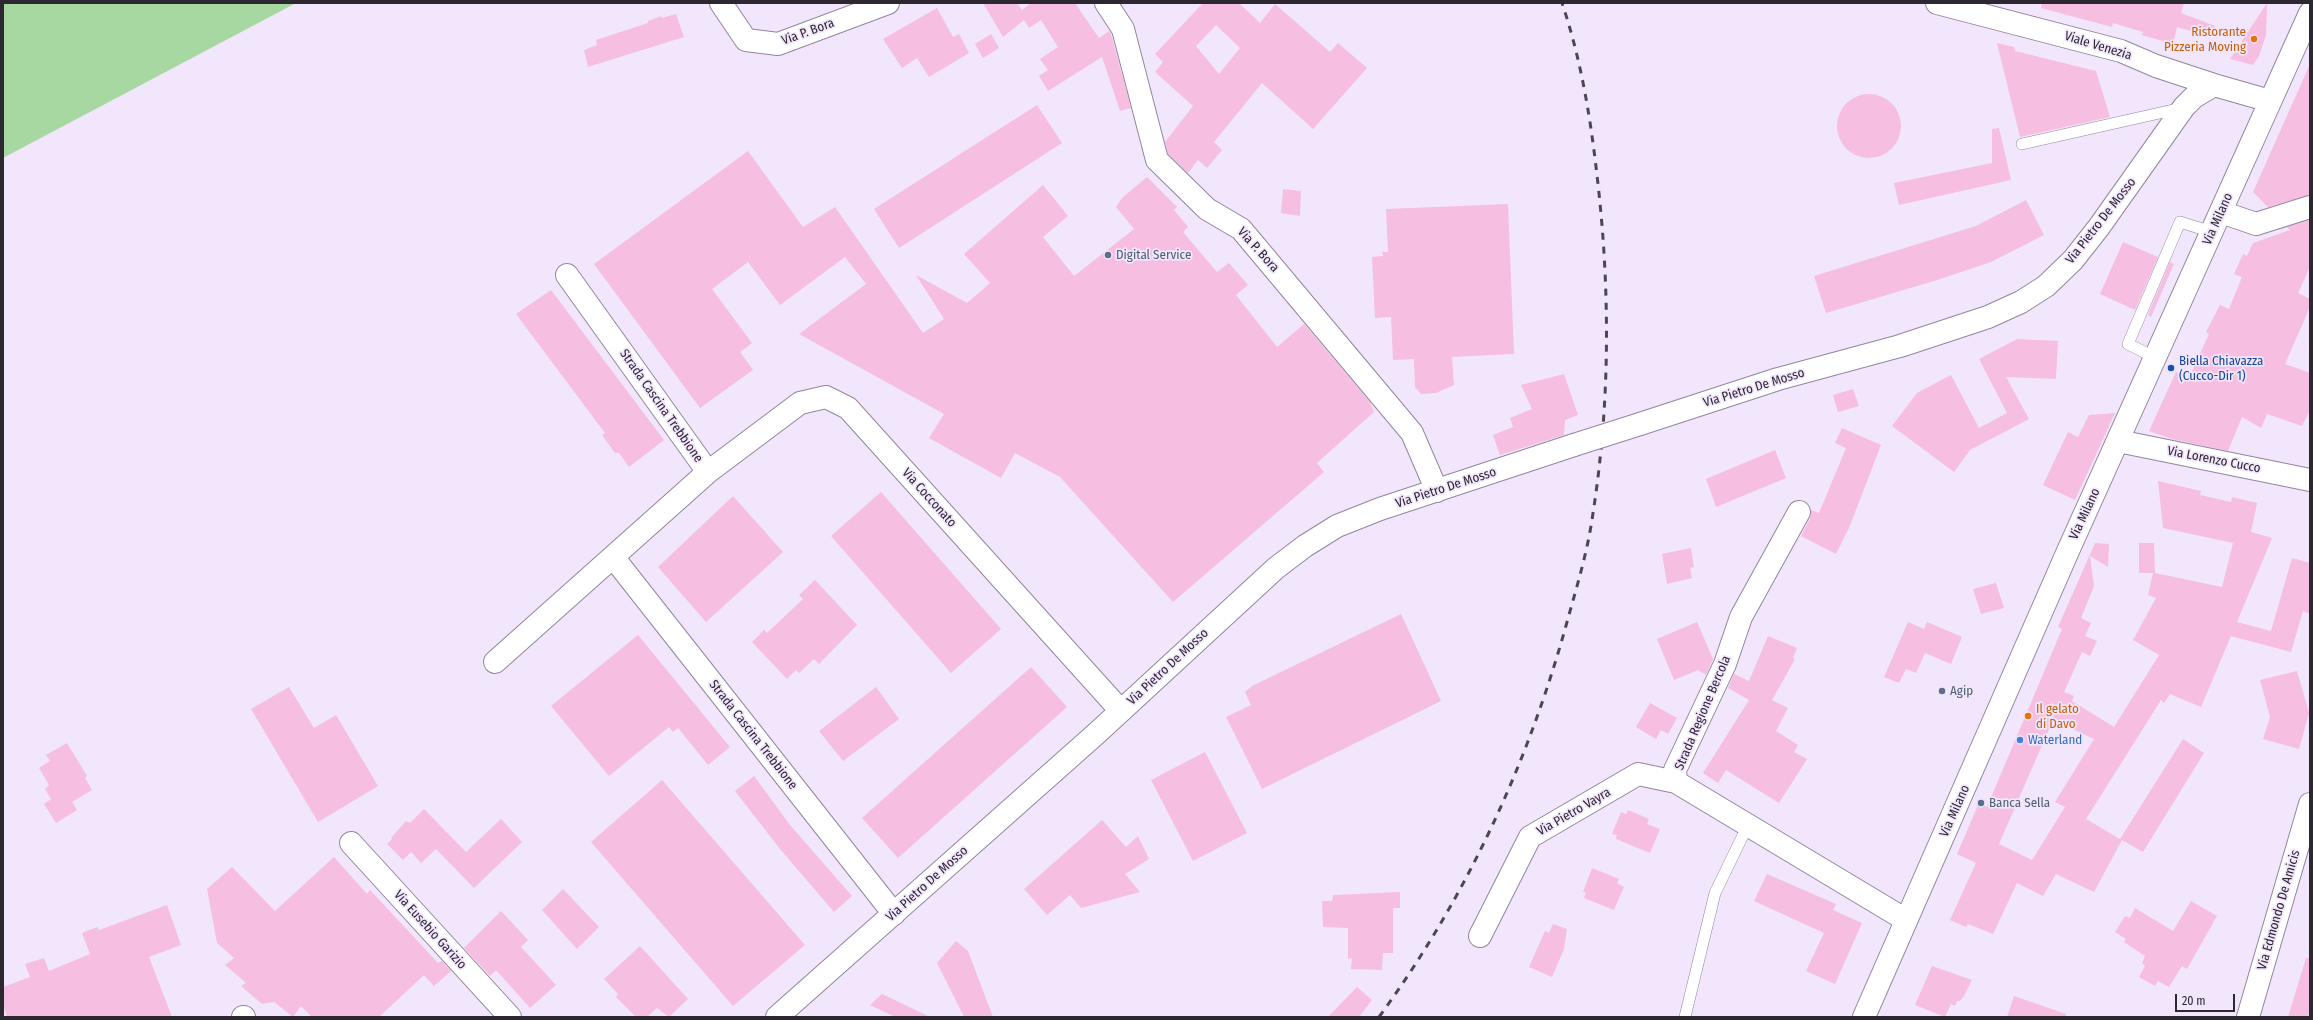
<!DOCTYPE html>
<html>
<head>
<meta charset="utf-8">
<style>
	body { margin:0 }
	#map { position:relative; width:2313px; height:1020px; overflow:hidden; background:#f2e6fc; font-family:"Fira Sans Condensed",sans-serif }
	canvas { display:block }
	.frame { position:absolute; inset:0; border:4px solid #2d2731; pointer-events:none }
	.scale { position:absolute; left:2175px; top:994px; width:60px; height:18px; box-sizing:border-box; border:2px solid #2d2731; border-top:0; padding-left:5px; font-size:12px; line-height:14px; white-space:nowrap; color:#2d2731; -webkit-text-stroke:3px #f2e6fc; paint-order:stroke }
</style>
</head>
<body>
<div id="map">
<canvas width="2313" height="1020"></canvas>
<div class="frame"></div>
<div class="scale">20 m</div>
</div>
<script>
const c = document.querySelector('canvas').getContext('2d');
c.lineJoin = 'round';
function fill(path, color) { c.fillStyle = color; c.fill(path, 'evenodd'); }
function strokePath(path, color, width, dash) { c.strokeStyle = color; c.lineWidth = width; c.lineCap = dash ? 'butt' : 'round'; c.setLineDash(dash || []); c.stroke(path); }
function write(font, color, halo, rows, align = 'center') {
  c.font = font + ' "Fira Sans Condensed",sans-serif'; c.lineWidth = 3.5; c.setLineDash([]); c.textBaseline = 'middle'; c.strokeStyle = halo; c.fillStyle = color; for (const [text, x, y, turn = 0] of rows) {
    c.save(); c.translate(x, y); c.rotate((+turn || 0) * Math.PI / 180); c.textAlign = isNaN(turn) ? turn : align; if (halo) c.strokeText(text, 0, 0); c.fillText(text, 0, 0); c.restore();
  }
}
fill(new Path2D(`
	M3 3H296L3 158Z`), '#a8d8a2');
fill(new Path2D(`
	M983 3H1017L1022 10 1031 3H1075L1099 38 1109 31 1111 34 1131 108 1120 111 1102 57 1048 91 1039 76 1048 70 1040 59 1058 47 1041 20 1029 28 1024 20 1003 37Z
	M1203 3H1239L1260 23 1275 4 1330 52 1338 43 1367 68 1313 129 1262 83 1214 142 1222 150 1207 168 1198 160 1188 173 1168 154 1165 142 1193 106 1155 72 1163 62 1155 54ZM1216 25 1240 48 1219 74 1196 46Z
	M2042 3H2184L2181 13 2215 26 2211 37 2177 27 2173 44 2142 35 2143 32 2113 23 2112 27 2041 8Z
	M2267 3 2266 35 2259 56 2253 65 2230 59Z
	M937 8 953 37 959 34 969 53 929 77 917 58 902 68 883 39Z
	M676 14 684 37 588 67 584 50 597 45 596 40 648 23V21L661 16 662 18Z
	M991 34 999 48 983 58 975 44Z
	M1997 43 2014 47 2015 51 2096 71 2110 117 2020 137Z
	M2310 64V195L2268 207 2253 192Z
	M1837 126a32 32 0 1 1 64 0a32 32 0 1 1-64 0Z
	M1037 105 1062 143 899 248 874 209Z
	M1999 128 2011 180 1899 205 1894 183 1992 163V129Z
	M748 151 803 227 835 207 923 333 944 319 916 275 967 303 990 283 964 254 1043 185 1068 216 1043 237 1074 276 1134 229 1116 207 1122 198 1147 177 1177 207 1174 210 1188 227 1183 232 1217 272 1229 263 1248 285 1236 295 1277 347 1304 324 1370 402 1374 412 1317 463 1324 472 1173 602 1060 477 1015 453 1001 478 929 438 944 414 799 334 866 284 845 257 780 305 748 262 712 289 752 343 740 352 753 370 700 408 594 264Z
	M1283 189 1301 191 1300 216 1281 213Z
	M2026 200 2044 235 1991 262 1934 281 1826 313 1814 276 1976 226Z
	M1508 204 1514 354 1452 357 1454 385 1436 393 1421 394 1415 387 1414 359 1393 360 1391 317 1375 318 1372 257 1383 256 1382 252H1388L1386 209Z
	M2310 220V267L2298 293 2310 299V307L2285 364 2310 373V410L2302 426 2267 414 2261 428 2242 417 2228 451 2172 439 2149 431 2176 372 2189 378 2209 334 2206 332 2220 305 2229 309 2242 277 2234 274 2243 254 2247 256 2253 243 2290 230 2287 227Z
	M2123 242 2158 257 2135 310 2100 294Z
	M2170 262 2174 264 2151 317 2148 315Z
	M551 290 664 440 629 467 619 453H615L602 435 605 433 516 314Z
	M2017 339 2058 341 2056 379 2006 377 2029 419 1970 450 1954 472 1892 426 1917 393 1951 375 1979 428 2007 413 1979 359Z
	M1564 374 1578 415 1565 420 1564 435 1500 455 1493 435 1513 427 1510 418 1532 409 1521 385Z
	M1853 389 1859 406 1838 412 1833 395Z
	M2115 413 2075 500 2043 485 2068 432 2078 437 2089 415Z
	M1842 428 1881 445 1849 528 1836 554 1801 536 1810 518 1811 510 1819 513 1846 448 1835 443Z
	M1775 450 1786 478 1716 507 1706 479Z
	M2158 481 2201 491 2200 495 2231 502 2232 497 2257 503 2251 532 2272 538 2237 622 2271 631 2292 558 2310 563V614L2303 611 2291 652 2231 636 2201 707 2170 694 2164 703 2161 700 2086 819 2120 839 2183 739 2204 753 2143 852 2122 840 2094 892 2056 874 2043 896 2017 883 1993 934 1968 924 1966 927 1950 920 1976 863 1957 854 1979 803 1987 807 2062 629 2058 627 2095 543 2109 544 2108 567 2090 556 2094 586 2081 618 2091 623 2085 636 2097 641 2090 656 2082 652 2064 692 2074 696 2072 701 2114 727 2159 655 2133 640 2156 598 2148 595 2153 573H2139V543H2154L2155 573 2222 587 2233 543 2163 528ZM2053 720 2094 739 2055 802 2065 807 2032 860 1999 844Z
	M881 492 1001 629 951 673 831 536Z
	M733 496 783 552 706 622 658 567Z
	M1691 548 1694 567 1690 568 1692 578 1667 584 1662 554Z
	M815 580 857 625 819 664 814 659 799 673 796 670 787 679 752 642 764 630 767 633 803 599 799 595Z
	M1996 583 2004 608 1981 614 1973 589Z
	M1401 614 1441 701 1262 789 1226 717 1251 705 1245 692 1252 686Z
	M1697 622 1713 659 1706 675 1698 670 1674 680 1657 639Z
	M1908 622 1924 629 1927 622 1962 637 1951 664 1925 653 1916 673 1906 669 1899 683 1884 677Z
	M638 635 730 747 708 765 678 728 673 732 669 727 609 776 551 706Z
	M1768 636 1797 648 1793 658 1795 659 1772 700 1788 708 1776 731 1798 745 1794 752 1807 759 1779 803 1726 770 1718 783 1703 773 1749 700 1728 688 1734 674 1749 681Z
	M1031 667 1067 707 898 858 862 818Z
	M2297 671 2309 713 2299 749 2263 739 2270 717 2260 680Z
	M289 687 314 728 336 715 378 786 318 822 251 709Z
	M876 687 899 719 843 761 819 731Z
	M1650 703 1677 718 1668 734 1661 730 1656 739 1636 727Z
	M67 743 87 776 85 778 92 790 72 802 77 810 56 823 44 804 51 799 45 789 49 785 39 768 50 761 46 755Z
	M1205 752 1247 833 1193 861 1151 780Z
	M754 776 790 825 852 896 834 912 780 849 735 791Z
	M662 780 805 945 733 1006 591 842Z
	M424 809 466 852 501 819 522 842 474 888 436 849 421 863 411 852 403 860 387 844 392 839 391 838 406 821 410 823Z
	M1628 810 1649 819 1647 824 1660 829 1650 853 1616 839 1617 835 1612 834 1621 812 1626 814Z
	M1102 820 1126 847 1138 836 1149 859 1125 874 1140 892 1081 908 1070 895 1047 915 1024 889Z
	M334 857 367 894 370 890 438 963 442 961 451 971 434 986 424 975 379 1017H312L301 1006 293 1017 274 1002 262 1004 241 986 246 983 225 965 234 958 217 943 207 889 232 867 275 911Z
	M1592 868 1619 879 1617 883 1624 887 1614 910 1584 898 1586 893 1583 892Z
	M1767 874 1836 904 1833 910 1862 923 1835 984 1806 971 1824 933 1754 901Z
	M563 889 599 927 577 949 542 910Z
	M1400 892V908H1393V953H1383L1382 970 1351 969 1352 958 1348 959V928L1323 927 1322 901H1332L1333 895Z
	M2191 901 2217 916 2187 969 2182 966 2169 987 2158 981 2155 986 2139 977 2145 966 2142 963 2145 956 2124 942 2126 939 2115 932 2125 916 2130 918 2135 908 2173 931Z
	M167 905 181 945 149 957 172 1017H7L3 1005V987L30 977 25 964 44 958 49 971 90 954 82 933 97 927 99 930Z
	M501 911 528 940 521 947 556 985 530 1008 496 970 490 976 464 948Z
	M1553 924 1567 929 1564 949 1552 977 1529 967 1545 931 1549 933Z
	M956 941 968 951 993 1017H964L937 963Z
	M640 946 688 999 669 1017 657 1008 647 1017H636L616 997 618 994 604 979Z
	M2306 958H2310V1008L2308 1017H2288Z
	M1932 966 1972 980 1964 996 1960 1001H1957L1955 1006 1951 1004 1945 1017 1915 1005Z
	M1357 987 1372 1000 1359 1017H1328Z
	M882 994 930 1017H895L870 1005Z
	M2014 996 2066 1014V1017H2007Z`), '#f6bee0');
const service = new Path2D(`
	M2022 144 2182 108
	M2156 358 2128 344 2180 222 2212 232
	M1685 1017 1715 893 1748 825`);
const minor = new Path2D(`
	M721 3 746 40 778 44 888 3
	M1106 3 1123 29 1157 160 1207 209 1241 229 1412 433 1437 491
	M1937 3 2121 51 2156 66 2214 85
	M567 275 708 472
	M1640 424 1778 379 1900 346 1988 317 2021 302 2046 286 2073 260 2099 227 2184 107 2194 97 2214 85 2270 101
	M2118 441 2310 480
	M1799 512 1741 617 1725 664 1675 770 1676 782 1906 920
	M613 557 894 914
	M495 662 708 472 800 403 826 397 848 408 1121 711
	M351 843 510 1017
	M1480 936 1530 837 1638 774 1676 782
	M243 1017H244
	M777 1017 1097 733 1276 568 1305 546 1337 526 1380 509 1574 445
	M2248 1017 2310 804`);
const tertiary = new Path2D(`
	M2221 212 2256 224 2310 207`);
const secondary = new Path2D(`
	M1864 1017 2068 551 2310 13`);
strokePath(service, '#93859e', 12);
strokePath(minor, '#93859e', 24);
strokePath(tertiary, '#93859e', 24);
strokePath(secondary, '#93859e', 24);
strokePath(service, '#fff', 11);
strokePath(minor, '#fff', 22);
strokePath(tertiary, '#fff', 22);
strokePath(secondary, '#fff', 22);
strokePath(new Path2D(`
	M1379 1017C1466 898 1528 764 1567 622 1577 586 1588 550 1593 513 1609 411 1610 305 1600 203 1593 135 1584 68 1562 3`), '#4d4652', 3, [7, 7]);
const minorBridge = new Path2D(`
	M1574 445 1640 424`);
strokePath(minorBridge, '#93859e', 24, []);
strokePath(minorBridge, '#fff', 22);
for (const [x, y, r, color] of [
	[2254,39,4,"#e8710a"],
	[1108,255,4,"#5c6f8a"],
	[2171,368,4,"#1a4fb4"],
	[1942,691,4,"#5c6f8a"],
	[2028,716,4,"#e8710a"],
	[2020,740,4,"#3f7fe0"],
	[1981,803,4,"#5c6f8a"]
]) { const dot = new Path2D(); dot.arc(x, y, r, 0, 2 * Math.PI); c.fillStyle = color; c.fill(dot); strokePath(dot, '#f2e6fc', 1.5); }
write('13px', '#2d2731', '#f2e6fc', [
	["Via P. Bora",808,32,-20],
	["Viale Venezia",2098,46,17],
	["Via Milano",2218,219,-66],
	["Via Pietro De Mosso",2101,221,-52],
	["Via P. Bora",1258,250,48],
	["Via Pietro De Mosso",1754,388,-17],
	["Strada Cascina Trebbione",661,406,55],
	["Via Lorenzo Cucco",2214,460,11],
	["Via Pietro De Mosso",1446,488,-18],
	["Via Cocconato",929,498,48],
	["Via Milano",2085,514,-65],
	["Via Pietro De Mosso",1168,667,-43],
	["Strada Regione Bercola",1703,713,-67],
	["Strada Cascina Trebbione",753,735,52],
	["Via Milano",1955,811,-66],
	["Via Pietro Vayra",1574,812,-30],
	["Via Pietro De Mosso",927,884,-42],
	["Via Edmondo De Amicis",2279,910,-74],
	["Via Eusebio Garizio",430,930,48]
]);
write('13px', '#c56008', '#f2e6fc', [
	["Ristorante",2246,32],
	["Pizzeria Moving",2246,47],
	["Il gelato",2036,709,"left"],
	["di Davo",2036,724,"left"]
], 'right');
write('13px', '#4e5e75', '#f2e6fc', [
	["Digital Service",1116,255],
	["Agip",1950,691],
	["Banca Sella",1989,803]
], 'left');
write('13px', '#164399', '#f2e6fc', [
	["Biella Chiavazza",2179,361],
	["(Cucco-Dir 1)",2179,376]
], 'left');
write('13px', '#366cbe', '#f2e6fc', [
	["Waterland",2028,740]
], 'left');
</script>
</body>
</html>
